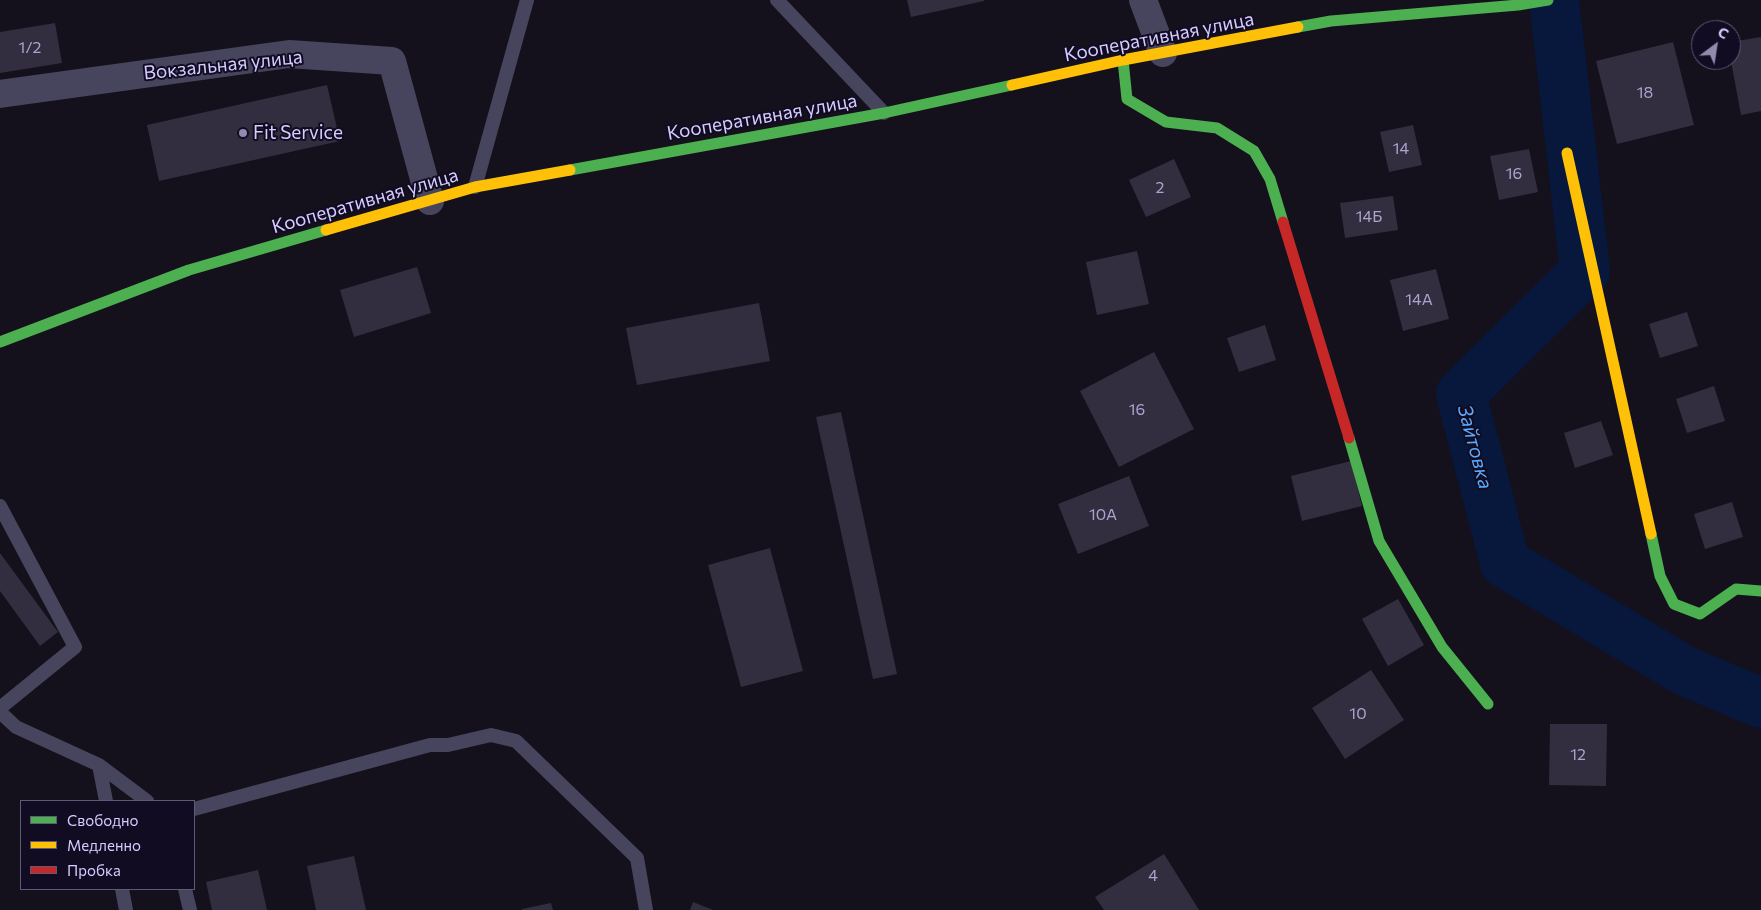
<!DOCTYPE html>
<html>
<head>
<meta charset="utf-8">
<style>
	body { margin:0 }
	#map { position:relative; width:1761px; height:910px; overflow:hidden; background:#14111c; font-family:Commissioner,sans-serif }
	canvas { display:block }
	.legend { position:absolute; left:20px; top:800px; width:175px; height:90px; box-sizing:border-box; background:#110c21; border:1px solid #5f597a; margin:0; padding:6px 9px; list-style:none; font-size:15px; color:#d5ccff }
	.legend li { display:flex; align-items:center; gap:10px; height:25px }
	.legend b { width:25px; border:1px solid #5f597a }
	.north { position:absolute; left:1691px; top:20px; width:50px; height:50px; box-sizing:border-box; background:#110c21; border:1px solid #5f597a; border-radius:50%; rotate:31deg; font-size:14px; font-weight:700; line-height:20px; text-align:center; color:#d5ccff }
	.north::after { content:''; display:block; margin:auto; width:18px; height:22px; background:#918bb0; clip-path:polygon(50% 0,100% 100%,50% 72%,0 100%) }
</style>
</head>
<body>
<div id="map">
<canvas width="1761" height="910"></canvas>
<ul class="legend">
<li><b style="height:6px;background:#4caf50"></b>Свободно</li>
<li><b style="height:6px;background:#ffc107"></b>Медленно</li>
<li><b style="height:6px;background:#c62828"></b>Пробка</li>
</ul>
<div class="north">С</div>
</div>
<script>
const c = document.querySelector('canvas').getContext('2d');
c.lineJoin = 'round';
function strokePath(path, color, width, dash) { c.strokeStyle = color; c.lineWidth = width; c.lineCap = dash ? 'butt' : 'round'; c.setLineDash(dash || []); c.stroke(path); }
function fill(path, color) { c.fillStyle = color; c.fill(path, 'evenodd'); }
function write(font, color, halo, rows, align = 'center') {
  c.font = font + ' Commissioner,sans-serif'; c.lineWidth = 4; c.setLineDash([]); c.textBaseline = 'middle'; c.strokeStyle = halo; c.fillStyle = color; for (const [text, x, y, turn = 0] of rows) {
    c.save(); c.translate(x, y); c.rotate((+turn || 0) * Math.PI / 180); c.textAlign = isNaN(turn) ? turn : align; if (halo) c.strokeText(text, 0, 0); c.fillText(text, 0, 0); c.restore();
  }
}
strokePath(new Path2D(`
	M1554 0 1585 271 1461 394 1505 563 1685 671 1761 703`), '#08173c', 50);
fill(new Path2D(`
	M907 0H984V1L911 17Z
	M55 23 62 63 0 73V32Z
	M1761 37V111L1741 115 1731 61V42Z
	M1673 42 1694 125 1617 144 1596 61Z
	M327 85 340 141 159 181 147 125Z
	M1413 125 1422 165 1389 172 1380 132Z
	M1529 149 1538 192 1499 200 1490 156Z
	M1174 159 1191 197 1146 217 1129 180Z
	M1393 196 1398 230 1345 238 1340 203Z
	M1137 251 1149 304 1097 315 1086 262Z
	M417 267 431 313 354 337 340 290Z
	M1436 269 1449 319 1403 331 1390 280Z
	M759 303 770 361 637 385 626 328Z
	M1687 312 1698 346 1660 358 1649 324Z
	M1265 325 1276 360 1239 372 1227 338Z
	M1154 352 1194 429 1119 467 1080 391Z
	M1714 386 1725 421 1687 433 1676 399Z
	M841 412 897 674 873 679 816 417Z
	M1601 421 1613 455 1575 468 1564 433Z
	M1351 461 1362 506 1302 521 1291 476Z
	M1129 476 1149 526 1078 554 1058 504Z
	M1732 502 1743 537 1705 549 1694 514Z
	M770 548 803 671 741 687 708 565Z
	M0 553 58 632 40 646 0 591Z
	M1398 599 1424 645 1388 666 1362 619Z
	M1371 670 1404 720 1345 759 1312 708Z
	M1550 724H1607L1606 786 1549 785Z
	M1164 854 1199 910H1104L1095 897Z
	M354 856 366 910H316L307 866Z
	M258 870 267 910H212L206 882Z
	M693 902 713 910H690Z
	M551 903 553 910H522V909Z`), '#322e3f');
strokePath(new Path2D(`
	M777 0 884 113
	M475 187 527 0
	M0 506 75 647 0 708
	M0 712 16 727 99 765 147 801
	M99 765 106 801
	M194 809 430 745H448L491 735 516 741 637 858 646 910
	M122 889 126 910
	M185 889 190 910`), '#47455d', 14);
strokePath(new Path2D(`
	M1143 0 1163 53
	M0 94 289 54 392 61 430 201`), '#47455d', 28);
strokePath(new Path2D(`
	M1298 27 1331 21 1518 5 1548 0
	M1123 60 1127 99 1166 122 1217 128 1254 151 1270 179 1283 222
	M570 170 884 113 1012 85
	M0 342 189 270 326 230
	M1349 438 1379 541 1442 647 1488 704
	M1651 534 1660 576 1674 604 1700 614 1736 589 1761 591`), '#4caf50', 11);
strokePath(new Path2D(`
	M1012 85 1123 60 1298 27
	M1567 153 1651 534
	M326 230 475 187 570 170`), '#ffc107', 11);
strokePath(new Path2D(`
	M1283 222 1349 438`), '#c62828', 11);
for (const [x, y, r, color] of [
	[243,133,5,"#918bb0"]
]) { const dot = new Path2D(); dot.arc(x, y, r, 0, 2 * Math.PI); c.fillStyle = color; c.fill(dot); strokePath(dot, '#110c21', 2); }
write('16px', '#aca4cf', null, [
	["1/2",30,48],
	["18",1645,93],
	["14",1401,149],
	["16",1514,174],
	["2",1160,188],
	["14Б",1369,217],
	["14А",1419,300],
	["16",1137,410],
	["10А",1103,515],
	["10",1358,714],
	["12",1578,755],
	["4",1153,876]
]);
write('19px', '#d5ccff', '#110c21', [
	["Кооперативная улица",1159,37,-11],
	["Вокзальная улица",223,65,-6],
	["Кооперативная улица",762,117,-10],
	["Кооперативная улица",365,201,-16]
]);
write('19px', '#d5ccff', '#110c21', [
	["Fit Service",253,133]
], 'left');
write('italic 20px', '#5aa9ff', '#110c21', [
	["Зайтовка",1475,447,75]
]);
</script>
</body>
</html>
